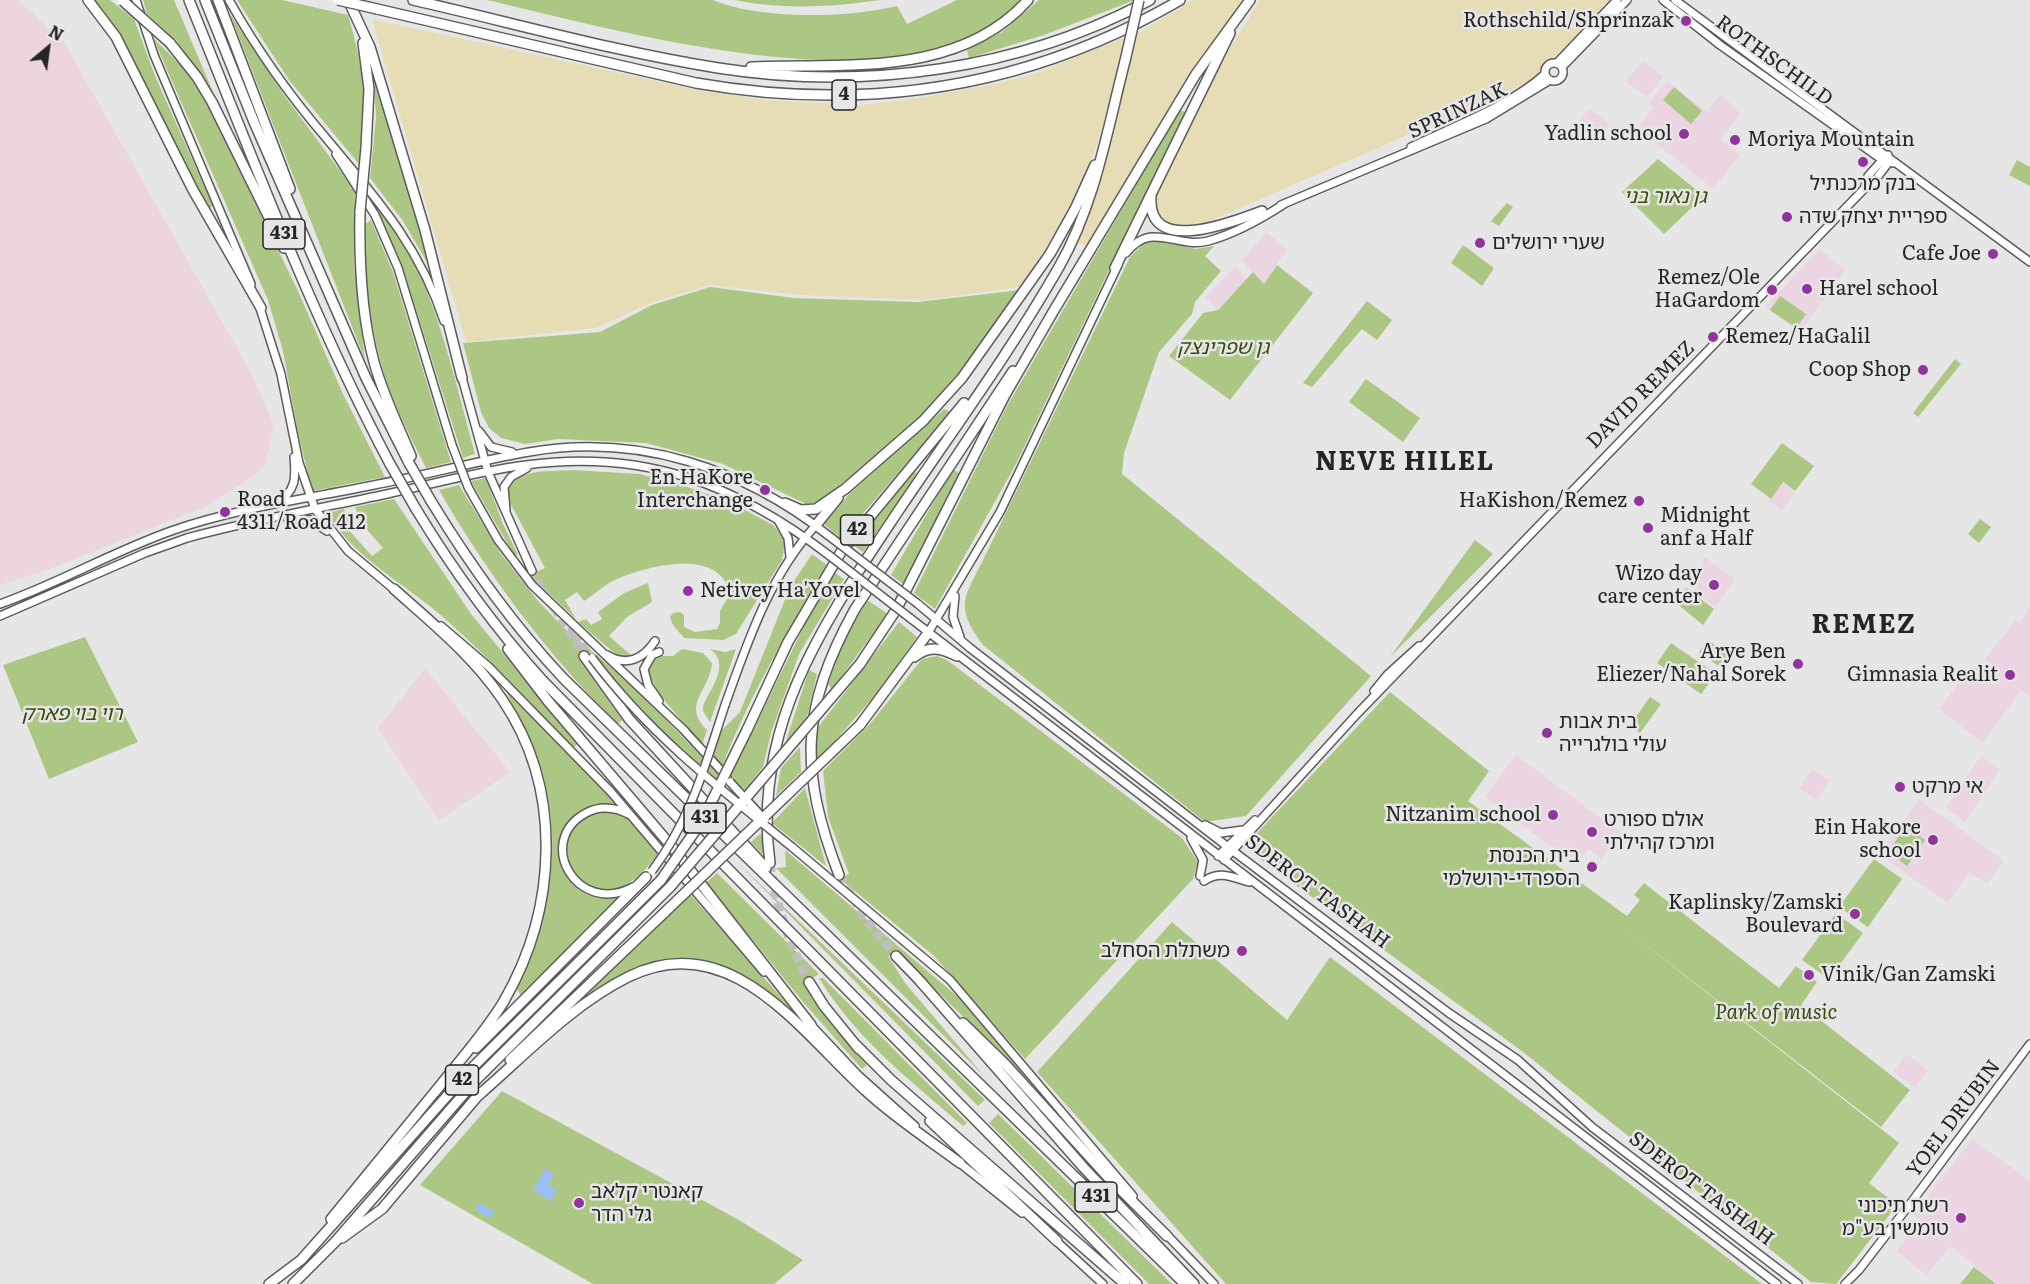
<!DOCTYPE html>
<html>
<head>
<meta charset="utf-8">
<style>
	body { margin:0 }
	#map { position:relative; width:2030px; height:1284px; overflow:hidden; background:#e6e6e7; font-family:Literata,serif }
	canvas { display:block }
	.north { position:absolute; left:18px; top:18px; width:60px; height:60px; -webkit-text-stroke:4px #e6e6e7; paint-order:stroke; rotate:29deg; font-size:16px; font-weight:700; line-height:24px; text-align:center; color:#252525 }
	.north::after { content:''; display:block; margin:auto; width:21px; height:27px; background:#252525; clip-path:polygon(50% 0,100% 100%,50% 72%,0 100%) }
</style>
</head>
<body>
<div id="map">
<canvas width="2030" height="1284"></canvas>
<div class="north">N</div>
</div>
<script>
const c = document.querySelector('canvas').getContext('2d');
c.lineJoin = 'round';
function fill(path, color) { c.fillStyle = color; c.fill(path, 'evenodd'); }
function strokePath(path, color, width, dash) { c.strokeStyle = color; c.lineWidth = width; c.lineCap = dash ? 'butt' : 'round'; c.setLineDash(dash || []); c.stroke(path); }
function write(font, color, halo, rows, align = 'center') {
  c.font = font + ' Literata,"Noto Sans Hebrew",serif'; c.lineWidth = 5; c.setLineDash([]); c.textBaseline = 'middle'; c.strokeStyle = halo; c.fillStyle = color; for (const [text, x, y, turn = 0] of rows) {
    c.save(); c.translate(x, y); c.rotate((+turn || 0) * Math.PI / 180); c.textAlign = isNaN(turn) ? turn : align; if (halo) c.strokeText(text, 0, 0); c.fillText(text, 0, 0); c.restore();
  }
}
fill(new Path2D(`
	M0 0H18L64 42 252 375 274 426 265 466 246 481 207 506 50 569 0 585Z
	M425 668 510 772 439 820 378 728Z`), '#edd5de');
fill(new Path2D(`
	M1644 61 1663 77 1647 97 1625 81Z
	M1667 81 1706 111 1721 94 1741 114 1720 139 1740 155 1713 189 1637 128 1654 107 1649 103Z
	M1590 108 1609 124 1593 142 1574 126Z
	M1266 232 1287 249 1264 284 1242 261Z
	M1820 249 1845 270 1800 332 1765 307Z
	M1235 267 1247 279 1217 310 1205 297Z
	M1782 483 1795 493 1782 510 1769 501Z
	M1704 557 1735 579 1715 607 1696 592Z
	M2030 608V697L2021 690 1983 743 1939 709 1973 665 1988 676 1995 667 1985 659 2015 621 2020 623Z
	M1516 755 1621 833 1601 859 1588 849 1576 865 1485 797Z
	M1981 756 2000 769 1965 822 1946 808Z
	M1813 769 1830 781 1816 800 1799 788Z
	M1919 799 2004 861 1987 884 1969 872 1948 903 1880 855Z
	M1906 1054 1928 1070 1915 1088 1893 1072Z
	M1972 1139 2030 1181V1284H1996L1951 1246 1926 1275 1896 1251 1922 1221 1914 1214Z`), '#ebd5e2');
fill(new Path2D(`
	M95 0H110L134 19 155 76 213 206 209 209C191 174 171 139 153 104 134 69 122 30 95 0Z
	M143 0H174L216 99 176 40 147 14Z
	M237 0H282L348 15C364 70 369 106 359 164L289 80Z
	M487 0H713C761 20 848 18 897 6L907 24 957 0H1022C920 119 618 30 487 0Z
	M734 0H881C831 7 784 10 734 0Z
	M1039 0H1135L1044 35 969 58 967 50 1002 32Z
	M230 14 284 95 355 191 354 265 365 360Z
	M153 38 188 72 205 100 298 291 343 394 385 477 312 491 298 433 283 351 268 300Z
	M374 77 432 271 403 221 370 178 376 118Z
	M1674 87 1702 111 1691 124 1663 100Z
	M1180 110 1185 112 1016 464 935 609 914 593 1007 406Z
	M1658 159 1704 196 1664 234 1622 192Z
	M2017 160 2030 167V186L2009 175Z
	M1507 203 1513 207 1499 226 1491 221Z
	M383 210C393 225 404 241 412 257 442 319 457 388 475 454L463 458 403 268 378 213Z
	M371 220 393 272 451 462 426 468C414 444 402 421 392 397 371 342 365 283 364 225Z
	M1155 240 1196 249 1214 246 1205 256 1221 271 1195 302 1192 314 1159 352 1124 453 1122 474 1371 676 1246 816 1205 822 983 645C954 605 964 599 984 558L1130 257 1144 243Z
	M1463 245 1494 268 1482 286 1451 263Z
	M1277 265 1313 293 1230 400 1169 356 1203 313 1218 310 1253 272 1264 284Z
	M710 287 794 298 918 302 1020 290C989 332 959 376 923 414 891 447 853 475 817 503L806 504 723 464 646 443 558 439 525 444 501 438 489 428 481 412 463 343 600 332 652 305Z
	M1780 296 1806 314 1796 328 1770 310Z
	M1367 301 1392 320 1377 340 1362 329 1312 387 1303 383Z
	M1955 359 1961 364 1918 417 1913 413Z
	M1366 379 1420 418 1403 442 1349 402Z
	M944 409 951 412 841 539 824 524 850 493Z
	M1782 443 1814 466 1795 491 1783 482 1771 499 1751 484Z
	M953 469 960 474 903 584 891 575Z
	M574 470 639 474 676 483 730 502 773 525 780 533 785 544 782 560 736 634 723 640 684 638 673 625 670 617 673 613 680 612 684 615V627L695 632 717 629 720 623V611L730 594C721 546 645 566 615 580 604 585 594 595 584 601L577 592 565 600 576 619 529 575 545 568 509 501 507 490C520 467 550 472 574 470Z
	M915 471 917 475 863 552 854 546Z
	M486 478 503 524 518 555H514L471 481Z
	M459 485 501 554 538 601 562 626 636 688 727 784 724 788 664 733 590 653 578 658 622 720 618 724C548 656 488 575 439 490Z
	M394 499 471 614 578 744 573 748C531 702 489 658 443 617 405 584 353 557 327 513L344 509 350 523 347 528 372 556 383 548 362 524 355 507Z
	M1980 519 1991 527 1979 543 1968 534Z
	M1475 540 1493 554 1390 657Z
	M812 554 828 566C789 628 748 698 722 767L713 755 722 730 740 712 790 587Z
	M835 573 844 579 799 654 771 733 763 767 745 790 730 777 808 618Z
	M648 583 652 602 627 617 609 636 632 656 619 657 578 622 586 619 591 625 602 619 598 612 624 593Z
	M1686 588 1714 609 1703 625 1676 603Z
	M867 600 888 614 832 689 828 684 842 645Z
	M899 622 917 637 878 692 816 762V730Z
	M85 637 138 742 49 779 3 665Z
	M1708 640 1730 656 1721 668 1699 652Z
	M1671 643 1716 674 1701 694 1657 663Z
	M682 649 703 653 712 663C710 691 681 704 707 730L702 745 660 695 647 672 657 656H673Z
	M710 649 725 652 736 649 710 722 703 711V706C711 688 731 664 710 649Z
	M937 656 947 660 1182 838 1198 862 1193 879 1025 1059 933 955 839 878 849 874 828 817 823 771 870 724 922 659Z
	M809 670 817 674 807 717 785 744Z
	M507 692 619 806C538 788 544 917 620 895L521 995 517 990C552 912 566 836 536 753 532 740 507 698 507 692Z
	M1390 692 1489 771 1468 801 1627 916 1640 900 1634 895 1644 883 1779 988 1796 966 1817 982 1801 1005 1910 1090 1881 1127 1620 925 1899 1143 1869 1183 1897 1205 1836 1284 1811 1282 1523 1052 1256 856 1255 835Z
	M1650 697 1661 704 1640 733 1630 725Z
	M800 747 801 772 776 796 781 768Z
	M805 788 826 866 772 823Z
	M610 811 634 822 659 853C582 959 524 809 610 811Z
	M1906 826 1925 840 1907 866 1888 852Z
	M760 834 763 836 764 856 751 842Z
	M785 850 958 997 1034 1086 900 955 888 956 905 983 985 1077 776 868 786 867Z
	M1874 859 1902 879 1868 927 1839 907Z
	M736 861 985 1100 978 1106Z
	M717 873 819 974 805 983 824 1014 867 1065 862 1069 804 1003 706 883Z
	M691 895 803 1022 799 1024C750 974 695 933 625 975 609 985 594 997 579 1007L574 1001Z
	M1836 913 1863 933 1829 979 1802 960Z
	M1172 922 1287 1020 1330 957 1762 1284H1226L1037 1072Z
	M819 978H823L967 1123 963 1126C911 1081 855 1038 819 978Z
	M502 1091 739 1220 803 1260 774 1284H593L420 1185Z
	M998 1114 1172 1284H1149L989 1123Z
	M1974 1267 1996 1284H1960Z`), '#acc783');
fill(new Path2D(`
	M1192 0H1245L1195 64 1086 246 1077 242 1095 199 1137 34Z
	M1260 0H1610L1541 73 1514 89 1212 220C1185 230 1157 231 1155 195L1217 69Z
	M372 19 702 91 766 100 862 105 919 98 999 83 1037 73 1125 37C1110 101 1095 167 1063 226 1051 247 1035 267 1021 287L923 300 801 295 709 285 653 302 596 328 466 342Z`), '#e6ddb7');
fill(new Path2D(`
	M545 1169 554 1174 548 1185 557 1190 551 1201 533 1190Z
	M479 1203 494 1211 490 1218 475 1210Z`), '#9dbdf9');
strokePath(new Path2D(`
	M532 571 548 598
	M564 618 592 658`), '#bfbfc0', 7, [7, 3.5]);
strokePath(new Path2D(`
	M554 607 584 656
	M770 863C776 907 789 942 809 982
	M839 875 867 921 896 956`), '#bfbfc0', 9, [9, 4.5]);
const secondary = new Path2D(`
	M136 0 154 55 251 284
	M229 0C256 48 290 96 326 138 376 198 419 245 444 321
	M1663 0 1720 45 1881 159 1893 163
	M1675 0 2030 262
	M1545 72a9 9 0 1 1 18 0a9 9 0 1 1-18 0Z
	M1557 63 1617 0
	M1562 67 1627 0
	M1411 147C1456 125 1508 107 1545 74
	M336 154 375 215 398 268 452 445
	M1864 189 1868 176 1885 157
	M1281 205 1486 119 1550 80
	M1126 253C1152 220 1175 249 1208 241 1234 234 1261 219 1284 204
	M259 305 281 374 299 463 315 509 348 551 396 591
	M461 374 488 472 532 571
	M479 431 491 447 512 452
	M468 487 498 540 532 585 685 731
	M276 503C296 492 296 478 294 457
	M506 510 504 487 511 477 527 468
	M288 519 310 520 327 531
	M778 520 788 538 790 557
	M955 596 953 617 960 637
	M0 604C59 583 112 552 171 531 232 509 310 498 374 485 426 475 477 461 529 452 639 433 743 468 829 536
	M918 604 970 648 1237 854 1449 1013 1518 1060 1592 1127 1798 1284
	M0 616 145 553 187 538C253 520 321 508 387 494 433 484 479 471 526 465 645 449 736 484 830 556
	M910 618 1777 1284
	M441 626 489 667 611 792 764 972
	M928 633 1000 512 1118 265
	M659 652 652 655 644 669 648 685 659 701
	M607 655C627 667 643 659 655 641
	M1374 691 1388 674 1419 646
	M725 705C748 641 769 577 816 525
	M682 728 727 777
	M630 815C615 807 601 805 586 813 534 841 577 917 633 887
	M1205 825 1221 833 1243 830
	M1191 838 1203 860 1200 876
	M792 847 950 980 1133 1196
	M1218 856 1255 820
	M1224 860 1357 714 1864 189 1873 183 1889 162 1888 155
	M1204 881C1219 870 1232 877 1249 882
	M809 1023 857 1074 915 1126
	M956 1160 1022 1213
	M1166 1234 1214 1284
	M1054 1239 1103 1284
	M1845 1284 1859 1270 1913 1200 2030 1044`);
const highway = new Path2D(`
	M88 0 116 37 193 190 261 308
	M189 0C252 156 311 315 390 464
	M205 0 254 122 366 378 409 463
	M218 0 290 189
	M413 0C514 23 616 52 718 68 864 91 1020 70 1150 0
	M349 2 370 47 425 230 462 378
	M377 9 696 83C867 113 1029 88 1180 0
	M170 43 197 77 212 102 284 248
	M363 43 369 89 366 148
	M751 67C845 63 958 78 1028 0
	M1151 197C1147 257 1235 221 1262 211
	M360 212C359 262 361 313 374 362 383 395 398 425 411 456
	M1115 268 1230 33
	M431 501C470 565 513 625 564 679L1185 1284
	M785 503 801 510 816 509 845 489 923 421 962 378 1050 254 1075 209 1095 165
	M416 509C453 570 496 629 544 682L1137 1284
	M816 525 838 498
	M394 589C432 623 473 656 502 699 564 790 557 909 504 1001 485 1033 458 1062 435 1092
	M508 649 548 701 673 848 811 1025
	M584 656 629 719 766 868
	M914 657C929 645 941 648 957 656
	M860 664 896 610 1005 395 1053 312 1196 74 1250 0
	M860 725 928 633
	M747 730 788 642 841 552 964 403
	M770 863C751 725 827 618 899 510 953 430 1011 351 1059 267 1095 204 1107 131 1125 61
	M839 875C799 770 800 709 855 609L1013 371
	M896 956 923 984
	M920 981 1084 1168 1194 1284
	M809 982 824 1006 859 1049
	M963 1023 1006 1065 1106 1175 1167 1236
	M856 1045 891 1080 1125 1284
	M476 1048 646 877
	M510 1060 665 912
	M479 1095C526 1054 572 1005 628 977 730 926 800 1031 866 1091 895 1118 928 1139 960 1163
	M930 1121 1057 1241
	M331 1219 438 1088
	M342 1238 382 1209 481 1092
	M269 1284 301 1260 471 1069 661 880
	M293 1284 335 1242 475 1081 670 887`);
strokePath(secondary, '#5c5c5d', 10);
strokePath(highway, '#5c5c5d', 12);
strokePath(secondary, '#fff', 7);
strokePath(highway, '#fff', 9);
const secondaryBridge = new Path2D(`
	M452 445 468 487
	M829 536 918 604
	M830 556 910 618
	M592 658C648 733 720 789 792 847
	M730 782 765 820
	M652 871C691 819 705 766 725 705`);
const highwayBridge = new Path2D(`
	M338 0 377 9
	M123 1 170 43
	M1125 61 1139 0
	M360 212 366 148
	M409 463 431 501
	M390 464 416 509
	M661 880 702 821 747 730
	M670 887 860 664
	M665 912 860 725`);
strokePath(secondaryBridge, '#5c5c5d', 10, []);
strokePath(highwayBridge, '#5c5c5d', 12, []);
strokePath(secondaryBridge, '#fff', 7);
strokePath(highwayBridge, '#fff', 9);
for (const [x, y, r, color] of [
	[1686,21,6,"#91349e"],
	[1684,134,6,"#91349e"],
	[1735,140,6,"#91349e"],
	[1863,162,6,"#91349e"],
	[1787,217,6,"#91349e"],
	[1480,243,6,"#91349e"],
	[1993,254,6,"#91349e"],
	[1807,289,6,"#91349e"],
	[1772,290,6,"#91349e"],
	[1713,337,6,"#91349e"],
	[1923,370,6,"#91349e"],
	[765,490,6,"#91349e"],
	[1639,501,6,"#91349e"],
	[225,512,6,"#91349e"],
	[1648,528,6,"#91349e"],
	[1714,585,6,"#91349e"],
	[688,591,6,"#91349e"],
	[1798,664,6,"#91349e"],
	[2010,675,6,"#91349e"],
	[1547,733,6,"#91349e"],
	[1900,787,6,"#91349e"],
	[1553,815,6,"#91349e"],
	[1592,832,6,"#91349e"],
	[1933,840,6,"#91349e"],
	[1592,867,6,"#91349e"],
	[1855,914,6,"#91349e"],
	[1242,951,6,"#91349e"],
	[1809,975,6,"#91349e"],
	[579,1203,6,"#91349e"],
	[1961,1218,6,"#91349e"]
]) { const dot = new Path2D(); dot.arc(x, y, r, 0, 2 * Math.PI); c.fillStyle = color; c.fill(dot); strokePath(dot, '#e6e6e7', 2); }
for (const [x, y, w] of [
	[844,95,24],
	[284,234,42],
	[857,530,33],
	[705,818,42],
	[462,1080,33],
	[1096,1197,42]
]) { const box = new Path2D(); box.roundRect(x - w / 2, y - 15, w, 30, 4.5); c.fillStyle = '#e6e6e7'; c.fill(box); strokePath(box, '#252525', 1.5); }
write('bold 18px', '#252525', null, [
	["4",844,95],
	["431",284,234],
	["42",857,530],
	["431",705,818],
	["42",462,1080],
	["431",1096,1197]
]);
write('20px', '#252525', '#e6e6e7', [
	["Rothschild/Shprinzak",1674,21],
	["Yadlin school",1672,134],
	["Moriya Mountain",1747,140,"left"],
	["בנק מרכנתיל",1863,184,"center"],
	["ספריית יצחק שדה",1799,217,"left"],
	["שערי ירושלים",1492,243,"left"],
	["Cafe Joe",1981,254],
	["Remez/Ole",1760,278],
	["HaGardom",1760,301],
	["Harel school",1819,289,"left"],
	["Remez/HaGalil",1725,337,"left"],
	["Coop Shop",1911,370],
	["En HaKore",753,478],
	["Interchange",753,501],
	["Road",237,500,"left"],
	["4311/Road 412",237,523,"left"],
	["HaKishon/Remez",1627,501],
	["Midnight",1660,516,"left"],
	["anf a Half",1660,539,"left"],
	["Wizo day",1702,574],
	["care center",1702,597],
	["Netivey Ha'Yovel",700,591,"left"],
	["Arye Ben",1786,652],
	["Eliezer/Nahal Sorek",1786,675],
	["Gimnasia Realit",1998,675],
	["בית אבות",1559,722,"left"],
	["עולי בולגרייה",1559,745,"left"],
	["אי מרקט",1912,787,"left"],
	["Nitzanim school",1541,815],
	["אולם ספורט",1604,820,"left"],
	["ומרכז קהילתי",1604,843,"left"],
	["Ein Hakore",1921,828],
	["school",1921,851],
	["בית הכנסת",1580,856],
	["הספרדי-ירושלמי",1580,879],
	["Kaplinsky/Zamski",1843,903],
	["Boulevard",1843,926],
	["משתלת הסחלב",1230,951],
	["Vinik/Gan Zamski",1821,975,"left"],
	["קאנטרי קלאב",591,1192,"left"],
	["גלי הדר",591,1215,"left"],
	["רשת תיכוני",1949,1206],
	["טומשין בע\"מ",1949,1229]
], 'right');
write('20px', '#252525', '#e6e6e7', [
	["ROTHSCHILD",1774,61,36],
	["SPRINZAK",1458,111,-25],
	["DAVID REMEZ",1641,395,-45],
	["SDEROT TASHAH",1317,892,37],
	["YOEL DRUBIN",1954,1119,-53],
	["SDEROT TASHAH",1701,1189,37]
]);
write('italic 20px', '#374b0e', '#e6e6e7', [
	["גן נאור בני",1665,197],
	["גן שפרינצק",1223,348],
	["רוי בוי פארק",72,714],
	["Park of music",1776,1013]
]);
c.letterSpacing = '1.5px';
write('bold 26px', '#252525', '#e6e6e7', [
	["NEVE HILEL",1405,462],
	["REMEZ",1864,625]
]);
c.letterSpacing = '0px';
</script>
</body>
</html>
